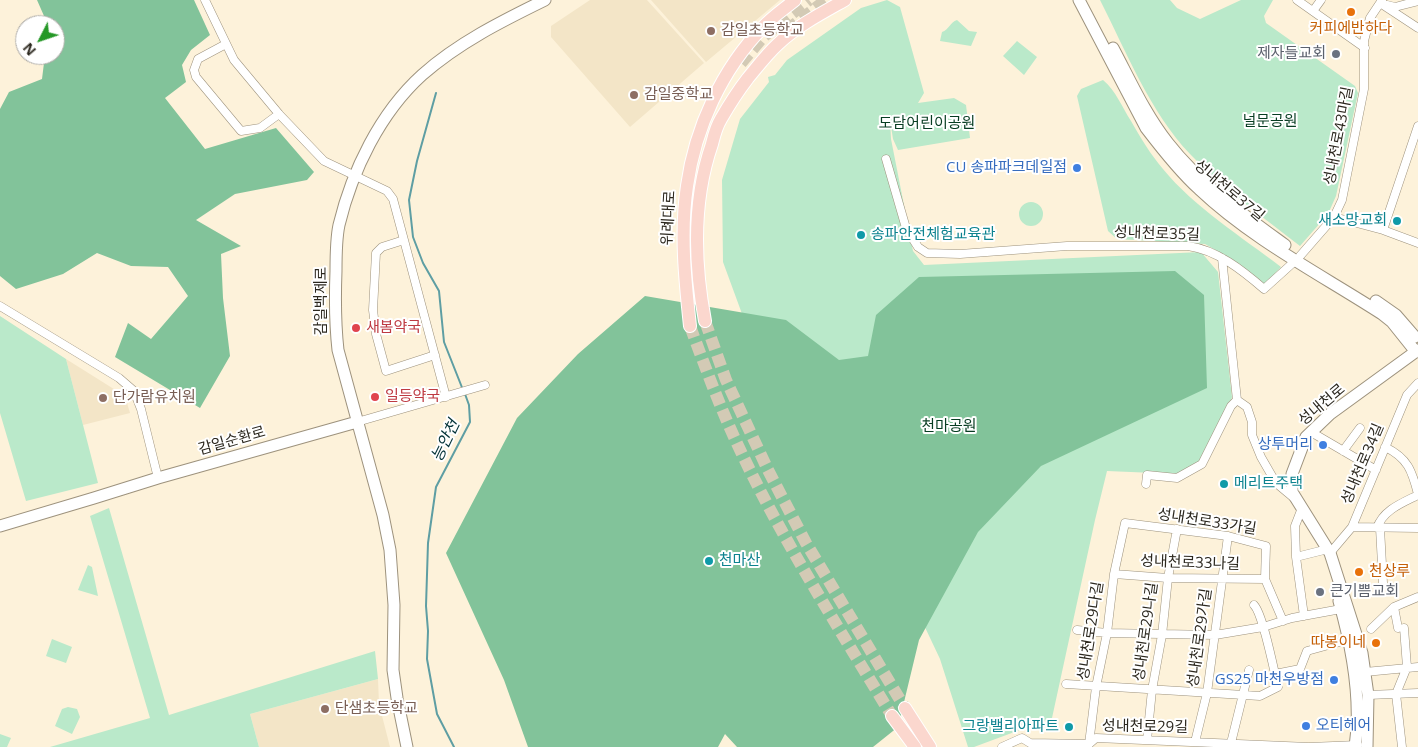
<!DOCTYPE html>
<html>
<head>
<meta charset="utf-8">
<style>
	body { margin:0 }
	#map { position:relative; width:1418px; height:747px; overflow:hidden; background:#fdf2da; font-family:"Open Sans",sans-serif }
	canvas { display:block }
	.north { position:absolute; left:15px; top:15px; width:50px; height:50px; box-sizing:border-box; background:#fff; border:1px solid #aba9a5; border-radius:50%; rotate:229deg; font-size:14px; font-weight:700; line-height:20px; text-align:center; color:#2c281f }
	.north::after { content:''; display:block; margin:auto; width:18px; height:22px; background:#259827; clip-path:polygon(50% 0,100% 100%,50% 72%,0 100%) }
</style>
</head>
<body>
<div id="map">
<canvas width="1418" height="747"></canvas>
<div class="north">N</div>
</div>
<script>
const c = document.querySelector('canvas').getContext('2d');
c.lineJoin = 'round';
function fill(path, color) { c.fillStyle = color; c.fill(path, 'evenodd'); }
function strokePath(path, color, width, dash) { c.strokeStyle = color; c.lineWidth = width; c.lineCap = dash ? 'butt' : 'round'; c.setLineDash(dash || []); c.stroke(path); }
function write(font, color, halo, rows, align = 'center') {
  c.font = font + ' "Open Sans","Noto Sans KR",sans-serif'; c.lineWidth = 4; c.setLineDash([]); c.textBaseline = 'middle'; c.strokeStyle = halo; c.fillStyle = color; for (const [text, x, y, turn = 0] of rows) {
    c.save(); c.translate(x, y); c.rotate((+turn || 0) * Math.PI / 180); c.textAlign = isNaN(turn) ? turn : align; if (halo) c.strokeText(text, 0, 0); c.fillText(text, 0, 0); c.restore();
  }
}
fill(new Path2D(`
	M590 0H647L704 63 630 127 551 37V26Z
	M651 0H780L706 62Z
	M66 359 125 396 130 413 83 425Z
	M378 679 379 704 390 747H259L250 714Z`), '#f3e5c7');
fill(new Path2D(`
	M887 0 900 7 924 93 918 103 954 98 966 105 970 138 898 150 893 139 890 120 891 139 913 251 924 265 1201 252 1218 272 1232 397 1228 411 1201 461 1178 474 1107 471 1095 520 1052 718 974 747H968L940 659 905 585 745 322 723 262 722 180 740 119 769 82 768 77 775 75 787 60 861 8Z
	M1100 0H1170L1177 8 1200 19 1241 0H1273L1264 16 1266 23 1355 86 1358 93 1336 196 1328 214 1300 246C1263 217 1223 189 1190 154 1150 112 1126 51 1100 0Z
	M957 20 969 31 977 32 971 46 940 41 942 32C949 30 950 22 957 20Z
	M1017 41 1037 57 1024 75 1003 56Z
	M1103 80C1116 91 1122 107 1131 121 1140 137 1151 155 1163 169 1194 207 1242 237 1281 267L1264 285 1224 255 1205 244 1117 239 1108 231 1077 96 1081 89Z
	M1019 214a12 12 0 1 1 24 0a12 12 0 1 1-24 0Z
	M0 316 66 359 98 483 26 501 0 413Z
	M109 508 169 715 375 651 378 679 250 714 259 747H50L150 718 90 516Z
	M88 565 92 567 98 596 78 590Z
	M52 639 72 647 66 663 46 656Z
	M68 707 77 709 80 717 72 734 55 726 62 709Z
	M0 734 11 738 7 747H0Z`), '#bae9ca');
fill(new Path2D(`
	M37 0H194L210 35 191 50 182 65 186 82 165 98 205 149 276 128 314 172 307 180 235 194 196 220 241 246 221 254 223 298 230 356 200 408 115 357 128 323 151 339 188 296 168 267 131 266 97 253 63 274 16 289 0 276V109L9 92 42 79 45 55H55V25H48Z
	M1175 271 1204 295 1207 388 1041 466 978 532 919 640 898 727 873 747H737L725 734 718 747H528L504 680 446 553 517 418 578 354 645 296 786 320 839 360 868 356 876 315 919 277Z`), '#82c39a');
strokePath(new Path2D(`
	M436 93 417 161 409 200 413 237 423 263 439 291 444 342 463 390
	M454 747 437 714 427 659 428 631 426 606 428 543 436 487 470 422 469 405 465 394`), '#5e9ea3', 2);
strokePath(new Path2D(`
	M787 30 826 0
	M741 63 763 37 809 0
	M705 321 726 380 768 470 806 543 905 708
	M690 326C704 364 718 402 735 439 779 535 837 625 892 716`), '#d3cab5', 12, [12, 6]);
const street = new Path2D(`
	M205 0 234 60 279 114 324 161 387 191 393 199 446 397
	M1297 0 1365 48
	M1380 3 1418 28
	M1387 5 1395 7 1418 1
	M1313 11 1321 0
	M226 44 198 59 194 70 196 77 241 131 260 128 279 114
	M886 159 906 228 918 247 927 253 960 254 1067 246H1188C1217 250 1242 270 1264 289L1295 261
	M1334 217 1383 230 1418 243
	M1383 230 1418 126
	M404 240 382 247 376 253 373 310 376 334 386 371 435 355
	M1300 256 1334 217 1342 200 1364 89V41L1370 18 1382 0
	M1222 258 1237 400 1247 407 1252 422V435L1261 457 1276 483 1294 498
	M0 306 119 378 134 391 141 409 158 478
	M357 422 485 385
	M1311 432 1376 470
	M1385 447C1408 458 1412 471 1418 494
	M1343 451 1360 428
	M1146 484 1147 475 1177 478 1202 464 1231 406 1237 400
	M1302 508 1295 526 1296 557 1304 616
	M1352 527 1418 528
	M1377 528C1383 510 1402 503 1418 495
	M1380 528 1383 583
	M1330 553 1352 527 1407 395 1418 383
	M1296 557 1328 549
	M1114 574 1168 578 1265 579
	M1394 607 1398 628
	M1371 629 1394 607 1418 597
	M1077 630 1107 633 1215 635 1263 627 1292 618 1341 609
	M1365 672 1418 667
	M1275 674 1300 669 1307 651 1347 640
	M1066 684 1260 696 1278 687C1274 671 1263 614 1254 605
	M1368 695 1418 693
	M1147 740 1152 690 1162 635 1168 578 1177 529
	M1195 742 1207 693 1228 536
	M1231 743 1249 670
	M1089 744 1096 687 1107 633 1114 574 1125 523 1228 536 1266 546 1265 579 1283 621
	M1002 747 1022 738 1030 743 1089 744 1096 738 1309 747 1358 745
	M1402 747 1396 694 1407 667 1404 628`);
const secondary = new Path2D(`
	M1079 0 1146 128C1162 149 1179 171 1199 189 1253 240 1320 274 1382 314L1392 322 1416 352
	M1113 48C1130 80 1145 114 1168 143 1200 184 1244 215 1285 245
	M1376 301 1396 315 1415 337
	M0 526 94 498 158 478 357 422
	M1339 601C1352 647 1362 700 1355 747
	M407 747 397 698 393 670 394 605 390 550 383 515 338 350C335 323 335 297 336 271 336 256 336 239 339 225 352 171 380 113 422 75 458 43 502 21 545 0
	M1367 747 1368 695 1362 653 1330 553 1292 492V474L1306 437 1330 414 1418 350`);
const primary = new Path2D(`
	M705 321C694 262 692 202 712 144 714 136 716 127 721 119 729 105 738 91 748 78 758 66 767 54 778 44 797 26 822 13 845 0
	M690 326C685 280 680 232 687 186 695 128 722 69 763 27 772 17 784 9 795 0
	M905 708 930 747
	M892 716 915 747`);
strokePath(street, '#9d927d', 9);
strokePath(secondary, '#9d927d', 13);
strokePath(primary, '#fff', 14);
strokePath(street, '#fff', 8);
strokePath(secondary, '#fff', 11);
strokePath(primary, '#fbd7ce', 12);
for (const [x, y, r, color] of [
	[1351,12,5,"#e8710a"],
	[711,31,5,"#8d6e63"],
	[1336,54,5,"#6b7280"],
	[634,95,5,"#8d6e63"],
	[1077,168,5,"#3f7fe0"],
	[1397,221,5,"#0f9aa8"],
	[861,235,5,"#0f9aa8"],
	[356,328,5,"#e0444e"],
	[375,397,5,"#e0444e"],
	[103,398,5,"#8d6e63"],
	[1323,445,5,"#3f7fe0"],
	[1224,484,5,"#0f9aa8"],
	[709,561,5,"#0f9aa8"],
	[1359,572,5,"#e8710a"],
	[1320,592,5,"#6b7280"],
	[1376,643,5,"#e8710a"],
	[1334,680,5,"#3f7fe0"],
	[325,709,5,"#8d6e63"],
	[1306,726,5,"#3f7fe0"],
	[1069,727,5,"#0f9aa8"]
]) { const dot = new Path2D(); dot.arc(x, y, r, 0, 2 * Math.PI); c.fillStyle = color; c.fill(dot); strokePath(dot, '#fff', 2); }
write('15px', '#c56008', '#fff', [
	["커피에반하다",1351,29],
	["천상루",1369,572,"left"],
	["따봉이네",1366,643,"right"]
]);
write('15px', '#785e54', '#fff', [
	["감일초등학교",721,31],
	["감일중학교",644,95],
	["단가람유치원",113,398],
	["단샘초등학교",335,709]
], 'left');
write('15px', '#5b616d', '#fff', [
	["제자들교회",1326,54],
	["큰기쁨교회",1330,592,"left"]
], 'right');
write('15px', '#073d22', '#fff', [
	["널문공원",1270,122],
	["도담어린이공원",927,124],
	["천마공원",949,427]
]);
write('15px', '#2c281f', '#fff', [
	["성내천로43마길",1339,136,-79],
	["성내천로37길",1229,191,40],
	["위례대로",669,218,-87],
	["성내천로35길",1157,234,2],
	["감일백제로",322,301,-90],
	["성내천로",1322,405,-40],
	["감일순환로",232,441,-16],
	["성내천로34길",1363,464,-67],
	["성내천로33가길",1207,522,9],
	["성내천로33나길",1190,563,2],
	["성내천로29다길",1091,631,-81],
	["성내천로29나길",1146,632,-82],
	["성내천로29가길",1200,638,-82],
	["성내천로29길",1145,727,1]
]);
write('15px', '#366cbe', '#fff', [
	["CU 송파파크데일점",1067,168],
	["상투머리",1313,445],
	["GS25 마천우방점",1324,680],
	["오티헤어",1316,726,"left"]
], 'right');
write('15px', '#0d838f', '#fff', [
	["새소망교회",1387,221,"right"],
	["송파안전체험교육관",871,235],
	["메리트주택",1234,484],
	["천마산",719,561],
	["그랑밸리아파트",1059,727,"right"]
], 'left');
write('15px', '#be3a42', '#fff', [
	["새봄약국",366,328],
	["일등약국",385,397]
], 'left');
write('italic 16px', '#023136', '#fff', [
	["능안천",446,441,-64]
]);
</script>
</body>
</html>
